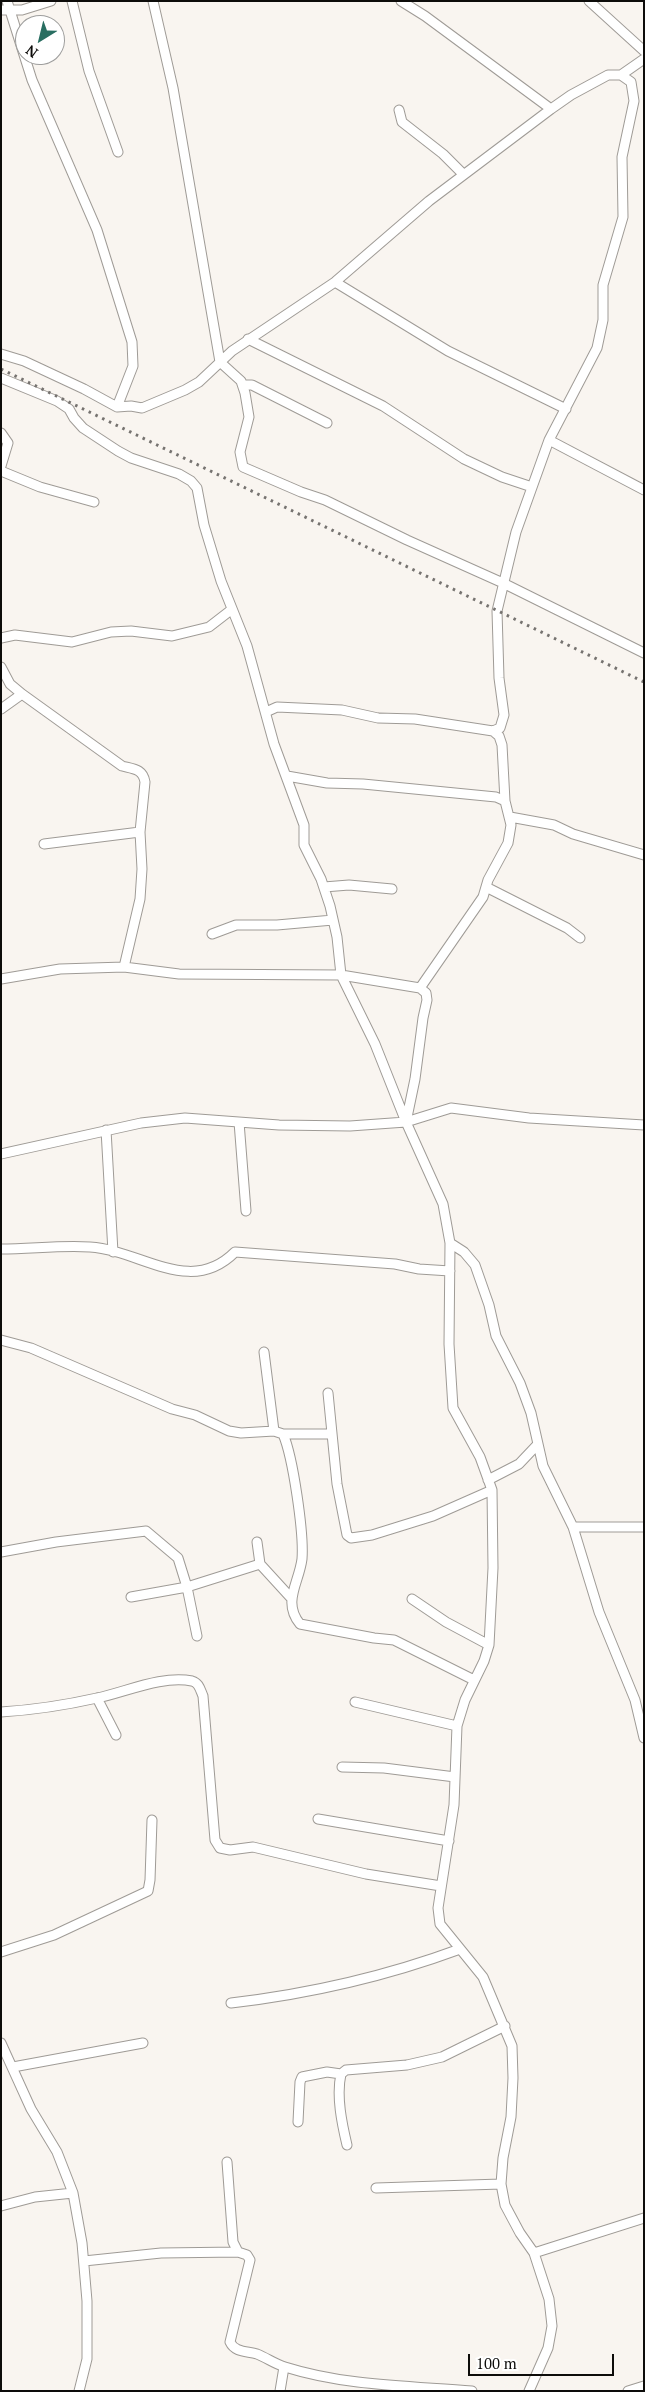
<!DOCTYPE html>
<html>
<head>
<meta charset="utf-8">
<style>
	body { margin:0 }
	#map { position:relative; width:645px; height:2392px; overflow:hidden; background:#f9f5f0; font-family:"PT Serif",serif }
	canvas { display:block }
	.frame { position:absolute; inset:0; border:2px solid #0d0c0a; pointer-events:none }
	.north { position:absolute; left:15px; top:15px; width:50px; height:50px; box-sizing:border-box; background:#fff; border:1px solid #9e9e9d; border-radius:50%; rotate:216deg; font-size:14px; font-weight:700; line-height:20px; text-align:center; color:#0d0c0a }
	.north::after { content:''; display:block; margin:auto; width:18px; height:22px; background:#296e61; clip-path:polygon(50% 0,100% 100%,50% 72%,0 100%) }
	.scale { position:absolute; left:468px; top:2354px; width:146px; height:22px; box-sizing:border-box; border:2px solid #0d0c0a; border-top:0; padding-left:6px; font-size:15px; line-height:18px; white-space:nowrap; color:#0d0c0a; -webkit-text-stroke:4px #fff; paint-order:stroke }
</style>
</head>
<body>
<div id="map">
<canvas width="645" height="2392"></canvas>
<div class="frame"></div>
<div class="north">N</div>
<div class="scale">100 m</div>
</div>
<script>
const c = document.querySelector('canvas').getContext('2d');
c.lineJoin = 'round';
function strokePath(path, color, width, dash) { c.strokeStyle = color; c.lineWidth = width; c.lineCap = dash ? 'butt' : 'round'; c.setLineDash(dash || []); c.stroke(path); }
const minor = new Path2D(`
	M7 1 32 80 97 230 132 342 133 366 117 407
	M72 1 89 71 118 152
	M153 1 173 88 220 362 241 381 245 393 249 417 240 452 243 467 301 492 325 500 407 540 503 583 644 653
	M401 1 425 16 551 109
	M589 1 644 51
	M1 10H22L51 1
	M399 110 402 122 443 154 463 174
	M335 282 448 351 566 409
	M248 339 383 406 464 459 502 477 532 487
	M1 354 24 361 84 389 117 407 131 406 142 408 185 390 199 382 232 351 335 282 429 201 551 109 571 95 608 75H621L644 59
	M1 378 57 401 69 409 74 418 83 428 118 451 131 458 179 474 191 481 197 488 204 525 221 581 247 646 274 744 304 825V845L321 879 330 906 337 937 341 975 375 1044 406 1122 443 1204 450 1243 449 1344 453 1408 480 1457 492 1490 493 1568 489 1645 484 1661 465 1700 457 1726 454 1805 438 1908 440 1924 483 1977 512 2046 513 2078 511 2117 503 2158 501 2184 505 2205 520 2233 534 2253 549 2299 552 2326 548 2348 529 2391
	M243 385H252L327 423
	M1 433 8 443 1 466
	M549 440 644 490
	M1 471 40 487 94 502
	M1 638 15 635 72 642 111 632 131 631 172 636 209 627 231 610
	M1 667 10 684 22 694 122 766C134 769 143 769 145 782L140 832 142 869 140 899 124 967
	M1 709 22 694
	M266 712 277 707 342 710 378 718 415 719 493 731 499 736 502 745 505 801 511 825 508 843 488 880 483 897 420 988
	M493 731 500 728 504 715 499 678 497 611 516 532 549 440 597 348 603 320V285L623 217 622 157 634 101 631 82 621 75
	M287 776 327 783 363 784 496 797 505 801
	M510 817 554 825 573 834 644 855
	M44 844 140 832
	M324 887 349 885 392 889
	M486 887 567 928 580 938
	M212 934 236 925H277L333 920
	M1 979 60 969 124 967 179 974 341 975 420 988 426 993 427 1000 423 1018 415 1079 406 1122
	M239 1122 246 1211
	M106 1130 113 1252
	M1 1154 141 1123 185 1118 279 1125 350 1126 406 1122 451 1108 529 1118 644 1125
	M450 1243 464 1252 475 1265 489 1305 496 1336 520 1383 531 1413 543 1466 573 1527 599 1612 635 1700 644 1738
	M1 1249C31 1249 61 1245 90 1247 141 1250 190 1297 235 1252L395 1264 419 1269 450 1271
	M1 1340 31 1348 172 1409 195 1415 229 1431 241 1433 274 1431 283 1434C293 1457 304 1533 302 1559 299 1583 282 1602 300 1624L374 1638 394 1640 474 1680
	M264 1352 274 1431
	M328 1393 337 1484 347 1535 351 1538 372 1535 433 1516 492 1490
	M283 1434H332
	M488 1480 519 1464 537 1445
	M573 1527H644
	M257 1542 260 1564 292 1599
	M1 1552 56 1542 146 1531 178 1558 187 1587 131 1597
	M412 1599 446 1622 489 1645
	M197 1636 187 1587 260 1564
	M97 1698 116 1735
	M355 1702 457 1726
	M1 1712C33 1710 66 1705 97 1698 126 1692 162 1675 192 1681 199 1683 200 1689 203 1696L215 1840 220 1848 230 1850 253 1847 366 1874 441 1886
	M342 1767 384 1768 455 1777
	M318 1819 449 1841
	M1 1952 54 1935 148 1891 150 1880 152 1820
	M231 2003C308 1994 387 1976 460 1949
	M1 2043 31 2109 57 2152 73 2193 82 2243 87 2301V2359L79 2391
	M13 2067 143 2043
	M298 2122 300 2082 302 2077 327 2072 341 2074
	M347 2145C342 2124 336 2096 341 2074L346 2070 407 2065 442 2057 505 2026
	M227 2162 233 2242 238 2252
	M376 2188 501 2184
	M1 2206 35 2197 73 2193
	M534 2253 644 2218
	M84 2261 161 2253 238 2252 247 2255 250 2260 230 2342C235 2353 248 2351 257 2354 267 2358 275 2364 285 2367 345 2386 410 2386 472 2391
	M280 2391 284 2367
	M628 2391 644 2386`);
strokePath(minor, '#9f9b96', 11);
strokePath(minor, '#fff', 9);
strokePath(new Path2D(`
	M1 369 644 682`), '#767370', 3, [2.5, 5]);
</script>
</body>
</html>
